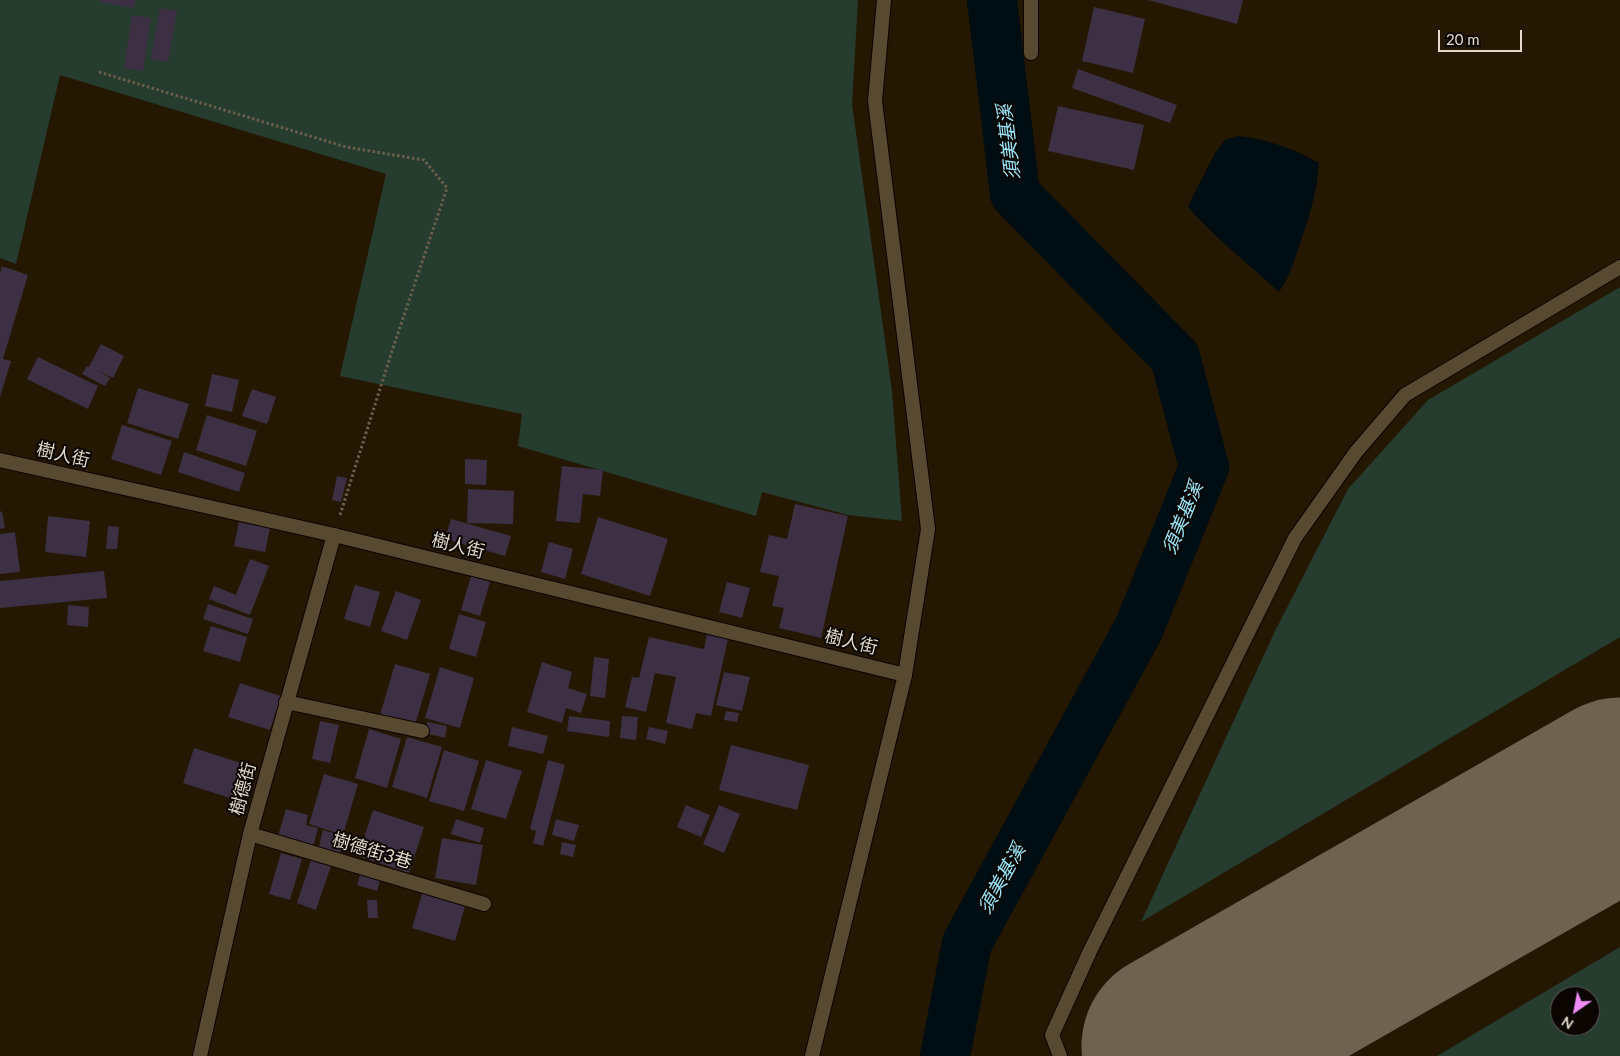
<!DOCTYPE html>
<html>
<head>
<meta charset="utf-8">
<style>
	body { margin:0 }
	#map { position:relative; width:1620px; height:1056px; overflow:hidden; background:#251802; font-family:Lato,sans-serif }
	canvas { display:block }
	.north { position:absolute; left:1550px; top:986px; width:50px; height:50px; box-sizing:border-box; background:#0a0501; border:1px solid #605a52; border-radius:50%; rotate:213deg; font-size:14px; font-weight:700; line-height:20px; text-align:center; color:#e2d9cb }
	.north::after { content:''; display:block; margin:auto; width:18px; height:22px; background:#ee8bf8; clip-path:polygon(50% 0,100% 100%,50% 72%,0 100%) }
	.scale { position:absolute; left:1438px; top:30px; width:84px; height:22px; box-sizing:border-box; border:2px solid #e2d9cb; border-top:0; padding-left:6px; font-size:15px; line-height:18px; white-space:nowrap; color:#e2d9cb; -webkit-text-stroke:4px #0a0501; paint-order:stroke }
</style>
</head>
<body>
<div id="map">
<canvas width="1620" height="1056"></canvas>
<div class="north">N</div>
<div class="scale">20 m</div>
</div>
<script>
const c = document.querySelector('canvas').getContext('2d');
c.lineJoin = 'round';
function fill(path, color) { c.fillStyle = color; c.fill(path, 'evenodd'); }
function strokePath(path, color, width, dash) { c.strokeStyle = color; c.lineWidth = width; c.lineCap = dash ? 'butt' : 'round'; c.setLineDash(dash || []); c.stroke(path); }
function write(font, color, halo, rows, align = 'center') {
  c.font = font + ' Lato,"Noto Sans TC",sans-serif'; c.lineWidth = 4; c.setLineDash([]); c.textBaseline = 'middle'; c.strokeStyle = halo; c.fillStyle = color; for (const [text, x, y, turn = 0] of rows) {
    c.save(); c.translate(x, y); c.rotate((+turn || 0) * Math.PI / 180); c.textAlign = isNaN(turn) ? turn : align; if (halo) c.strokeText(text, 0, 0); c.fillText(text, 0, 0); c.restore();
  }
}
fill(new Path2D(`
	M0 0H858L852 104 892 391 902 521 848 515 762 492 756 516 518 446 522 414 340 376 386 174 60 75 16 264 0 258Z
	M1620 287V637L1141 922 1275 631 1348 489 1428 400Z
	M1620 947V1056H1437ZM1560 996H1590V1026H1560Z`), '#253c2f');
fill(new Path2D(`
	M1239 136C1268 139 1294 149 1319 163 1317 192 1309 219 1299 246 1294 263 1289 277 1279 292L1217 237 1194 214 1188 206 1215 153 1225 140Z`), '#000e13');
strokePath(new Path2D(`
	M945 1056 967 943 1139 628 1204 467 1175 357 1015 194 992 0`), '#000e13', 50);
strokePath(new Path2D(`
	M1176 1046 1620 792`), '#6e6350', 189);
fill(new Path2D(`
	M100 0H136L134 8 100 2Z
	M1148 0H1243L1237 24Z
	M1094 7 1145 19 1133 73 1082 61Z
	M160 8 177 11 168 62 151 59Z
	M132 15 151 18 143 71 124 68Z
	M1078 69 1177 105 1170 123 1072 88Z
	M1058 106 1144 125 1134 170 1048 151Z
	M2 266 28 275 3 359 11 361 0 397V273Z
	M101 344 124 356 113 378 99 371 110 378 105 386 82 374 87 366 89 367Z
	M38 357 98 386 88 409 27 379Z
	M212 374 239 380 232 412 205 406Z
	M138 388 189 404 178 439 127 423Z
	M252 389 276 397 267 424 242 416Z
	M207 415 257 431 246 466 196 450Z
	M122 425 172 441 161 475 111 459Z
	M184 452 245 473 239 492 178 472Z
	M465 459 487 460 486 485 465 484Z
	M562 466 603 470 600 496 583 494 580 523 556 521Z
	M337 476 347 478 341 502 332 500Z
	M468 489 514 491 513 524 467 523Z
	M795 504 848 516 821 638 779 628 784 608 772 606 779 576 760 572 769 535 787 539Z
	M2 511 5 528 0 529V512Z
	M48 516 90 521 86 557 45 552Z
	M598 517 668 539 650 596 581 574Z
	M451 519 511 536 505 556 445 539Z
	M239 522 270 528 265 552 234 546Z
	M108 526 119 527 117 549H106Z
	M15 532 20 572 0 574V534Z
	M549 542 573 549 565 579 541 572Z
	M250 559 269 566 250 615 209 599 214 586 236 595Z
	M104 571 107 598 0 608V581Z
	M471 576 490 582 480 616 461 610Z
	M727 582 750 588 742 618 719 612Z
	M355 585 380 592 370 627 344 619Z
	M396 591 421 600 407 640 381 631Z
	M208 604 253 619 248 634 203 619Z
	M68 605 89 607 88 627 67 625Z
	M459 614 486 622 476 657 449 649Z
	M211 626 247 637 240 662 203 651Z
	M707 634 728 639 711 716 696 713 692 729 666 723 676 677 655 673 646 712 625 707 632 677 639 678 649 637 704 649Z
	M594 657 609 659 605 698 590 696Z
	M542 662 572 672 568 688 587 694 581 713 566 708 562 723 527 712Z
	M395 664 430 674 415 725 380 715Z
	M440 667 474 678 460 728 425 718Z
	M724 672 750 677 742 711 716 705Z
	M240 683 281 696 270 730 228 717Z
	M726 711 739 713 737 722 724 720Z
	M569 716 610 721 609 737 567 731Z
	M622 716 638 717 636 740 620 738Z
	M320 721 339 725 330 763 312 759Z
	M427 722 447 726 445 738 425 733Z
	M512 727 548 736 543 754 508 746Z
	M649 727 668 731 665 744 646 739Z
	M369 729 401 739 387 788 355 778Z
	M407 737 442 747 427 798 392 787Z
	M731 745 809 765 797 810 719 790Z
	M194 748 244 764 233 799 183 783Z
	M444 750 479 761 464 811 429 801Z
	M486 760 522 771 506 819 471 809Z
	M548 760 565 765 543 846 533 843 536 831 530 829Z
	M324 774 358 784 343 835 309 824Z
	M686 805 710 815 701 837 677 827Z
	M719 805 740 814 724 853 703 844Z
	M286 809 308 815 306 825 318 828 313 847 278 836Z
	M373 810 424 827 409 873 358 856Z
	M456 819 484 828 480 843 451 834Z
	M556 819 579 825 574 841 552 835Z
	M323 830 345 836 339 856 318 850Z
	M442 838 483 845 476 885 435 878Z
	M562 842 576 845 573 857 560 854Z
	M281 853 302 859 290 900 269 894Z
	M311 860 331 866 316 910 297 903Z
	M361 871 381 877 377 891 357 885Z
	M423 891 466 903 455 941 412 928Z
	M367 900H377L378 918H368Z`), '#3d2f44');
const service = new Path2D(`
	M1031 53V0
	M286 702 422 731
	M250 834 484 904
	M200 1056 250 834 334 535
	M1060 1056 1052 1035 1090 951 1295 538 1356 452 1405 395 1620 267`);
const minor = new Path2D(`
	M0 460 334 535 905 675`);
const tertiary = new Path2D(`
	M812 1056 905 675 928 529 875 101 884 0`);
strokePath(service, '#0e0400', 16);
strokePath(minor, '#0e0400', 16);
strokePath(tertiary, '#0e0400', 16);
strokePath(new Path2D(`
	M99 72 346 147 424 160 447 188 392 351 340 515`), '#6b5f4c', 3, [2.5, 2.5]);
strokePath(service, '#584931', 14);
strokePath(minor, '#584931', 14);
strokePath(tertiary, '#584931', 14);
write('18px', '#e2d9cb', '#0a0501', [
	["樹人街",63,455,13],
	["樹人街",458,546,14],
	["樹人街",851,642,14],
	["樹德街",243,789,-75],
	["樹德街3巷",372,851,17]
]);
write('italic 19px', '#9ce8fc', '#0a0501', [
	["須美基溪",1009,142,-97],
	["須美基溪",1183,518,-68],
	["須美基溪",1002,879,-61]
]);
</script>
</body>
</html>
